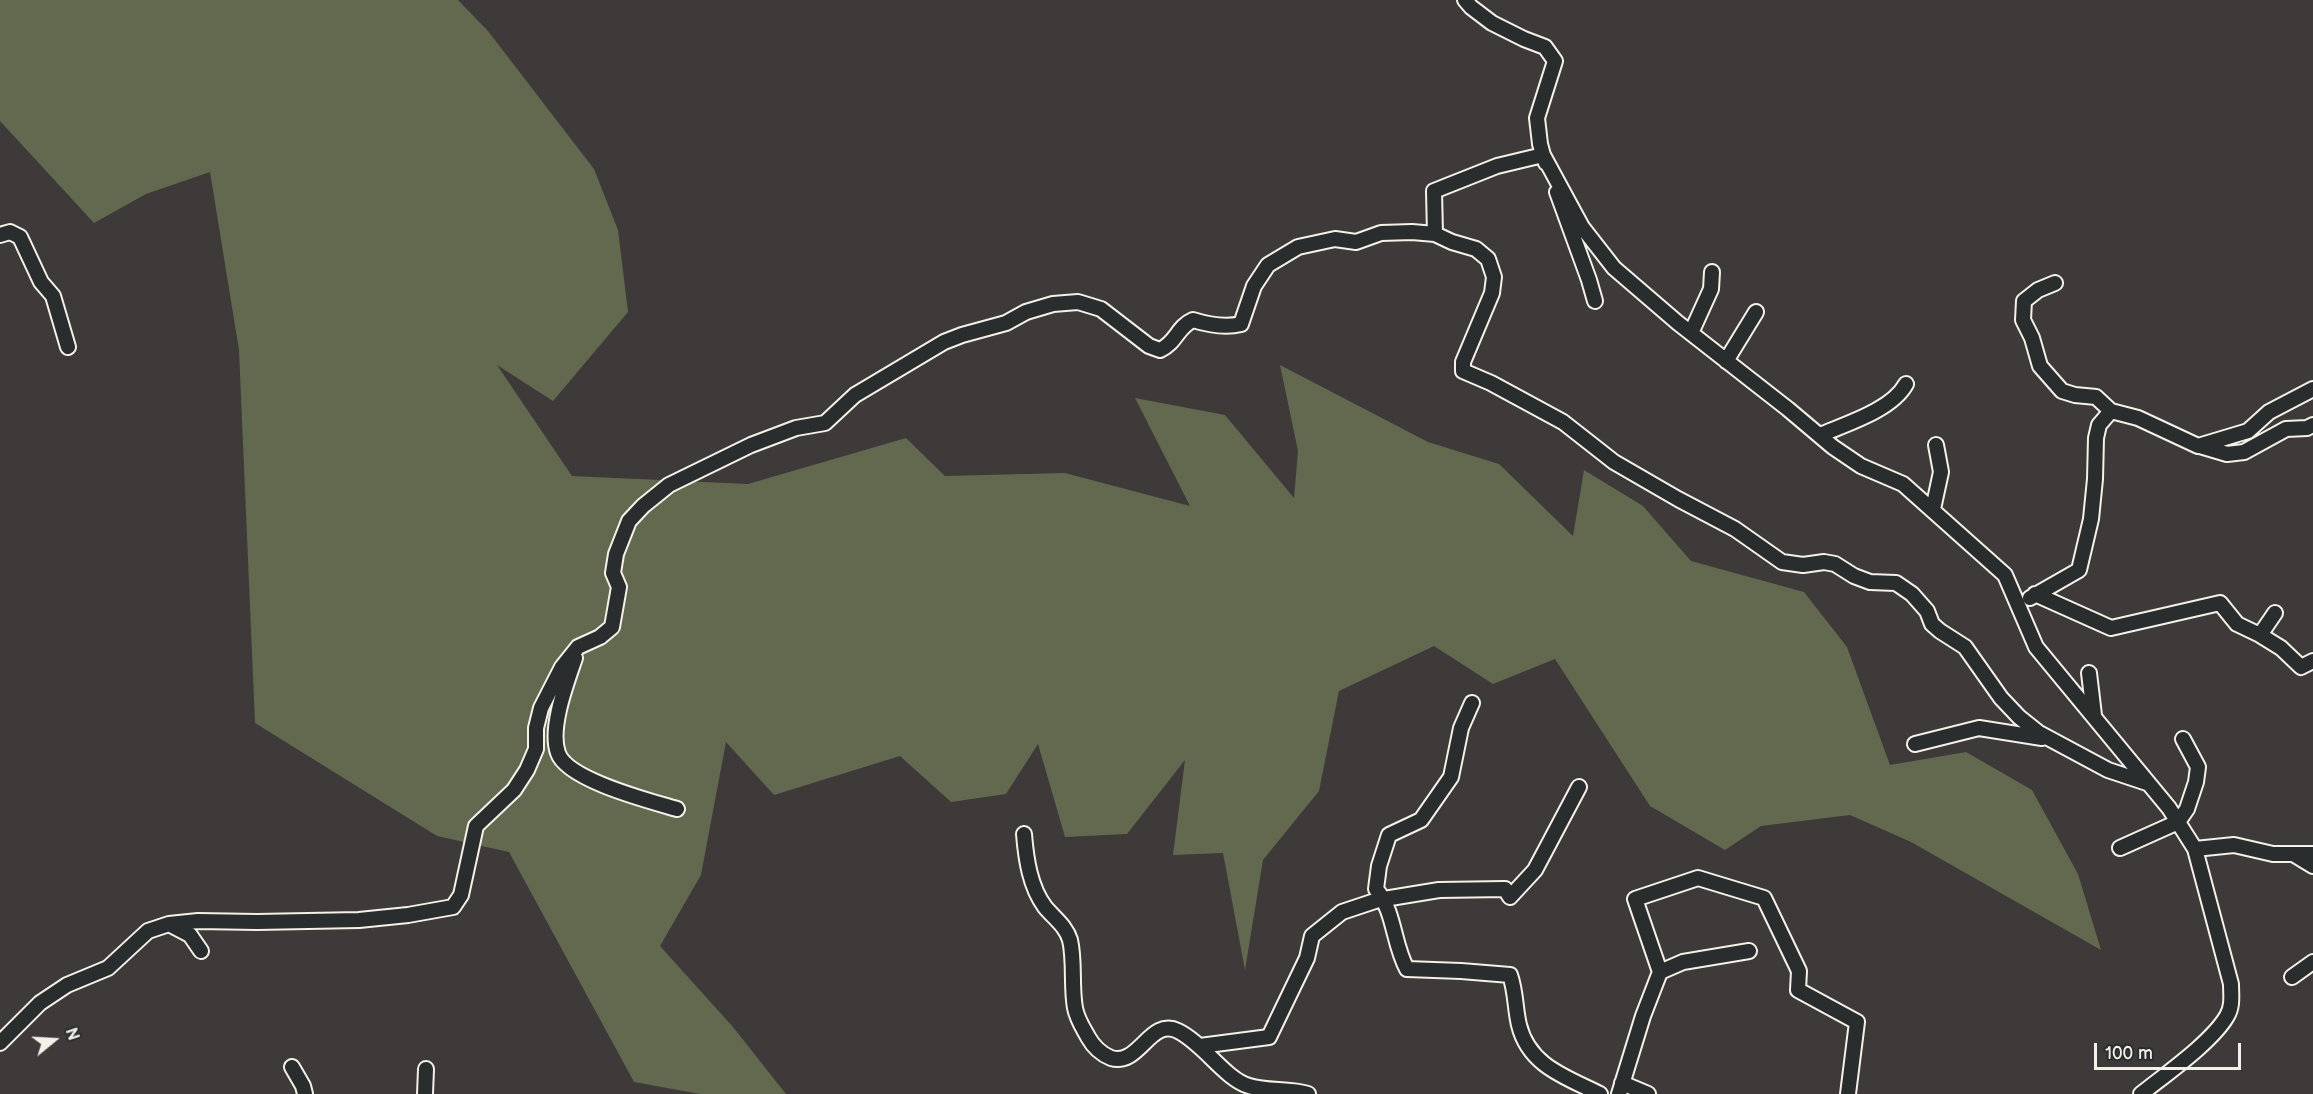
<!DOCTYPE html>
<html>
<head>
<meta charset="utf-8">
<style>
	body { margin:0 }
	#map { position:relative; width:2313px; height:1094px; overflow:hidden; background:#3d3a39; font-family:"Balsamiq Sans",sans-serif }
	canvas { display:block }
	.north { position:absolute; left:24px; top:1010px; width:60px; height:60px; -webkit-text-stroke:4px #2a2d2e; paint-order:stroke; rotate:72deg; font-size:16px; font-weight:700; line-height:24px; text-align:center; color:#f4f1e8 }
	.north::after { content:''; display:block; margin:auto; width:21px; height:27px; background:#f4f1e8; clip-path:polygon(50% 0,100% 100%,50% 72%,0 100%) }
	.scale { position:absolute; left:2094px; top:1043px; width:147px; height:27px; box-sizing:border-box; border:3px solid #f4f1e8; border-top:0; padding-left:8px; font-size:18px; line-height:21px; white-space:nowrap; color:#f4f1e8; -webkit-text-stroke:4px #2a2d2e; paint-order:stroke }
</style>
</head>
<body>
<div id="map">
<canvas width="2313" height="1094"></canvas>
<div class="north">N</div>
<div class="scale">100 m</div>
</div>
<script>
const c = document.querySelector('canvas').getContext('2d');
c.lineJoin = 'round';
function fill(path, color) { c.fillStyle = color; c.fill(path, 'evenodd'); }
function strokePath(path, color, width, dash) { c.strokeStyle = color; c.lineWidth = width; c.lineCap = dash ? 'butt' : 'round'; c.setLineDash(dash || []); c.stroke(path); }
fill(new Path2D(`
	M0 0H458L488 31 594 169 618 230 628 312 553 401 497 365 572 476 748 484 906 438 945 476 1065 473 1190 506 1135 398 1225 415 1294 498 1298 451 1280 365 1428 442 1499 464 1573 536 1584 470 1643 506 1691 561 1804 592 1847 647 1890 765 1966 752 2032 790 2078 874 2101 950 1911 842 1850 815 1761 826 1725 850 1650 806 1555 659 1493 684 1434 646 1339 691 1319 791 1263 860 1245 970 1223 853 1173 855 1185 760 1127 834 1065 837 1038 744 1006 794 951 802 900 756 774 795 726 742 701 875 660 946 733 1027 786 1094H700L634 1082 509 852 437 836 255 723 239 350 210 172 146 194 94 223 0 121Z`), '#62694f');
const minor = new Path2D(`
	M1465 0 1471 7 1492 23 1524 39 1545 47 1555 61 1537 118 1540 144 1543 155 1582 227 1614 268 1678 323 1788 409 1833 447 1861 466 1903 484 2005 575 2036 647 2169 808 2195 849 2231 984C2231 995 2233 1006 2227 1016 2212 1042 2166 1074 2141 1094
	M1557 192 1589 280 1595 301
	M1435 234 1434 191 1497 166 1543 155 1546 163
	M0 235 10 232 20 237 41 282 53 296 68 347
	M2055 283 2038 290 2024 301 2023 320 2032 338 2040 366 2062 391 2075 395 2096 397 2111 411 2138 418 2198 446 2248 431 2269 412 2313 389
	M1691 333 1711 289 1712 272
	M1726 361 1756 312
	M1820 435C1846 424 1892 410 1906 384
	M2200 446 2227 454 2244 452 2286 429 2307 428 2313 425
	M1933 509 1941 472 1936 445
	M2035 594 2111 628 2220 603 2237 624 2260 635 2281 648 2301 667 2313 661
	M2030 598 2079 570 2091 519 2095 479 2096 438 2099 425 2111 411
	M2260 635 2275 613
	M575 658C567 682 549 728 558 753 567 780 650 801 677 809
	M2089 673 2094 715
	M1472 703 1461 728 1451 777 1421 820 1389 835 1379 866 1376 889C1395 912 1393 944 1407 969L1461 971 1510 975C1516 992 1515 1009 1519 1025 1529 1066 1566 1077 1600 1094
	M1915 744 1979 728 2042 738
	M1024 834C1026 859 1030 887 1045 907 1054 918 1066 926 1070 940 1075 961 1071 986 1075 1008 1077 1019 1083 1028 1088 1037 1093 1046 1101 1054 1111 1058 1139 1067 1150 1017 1178 1031 1203 1043 1225 1079 1249 1086 1268 1092 1289 1088 1308 1094
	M2120 848 2178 822 2187 809 2196 782 2198 767 2183 739
	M2195 849 2234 845 2273 854H2313
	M2295 855 2313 866
	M169 924 190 935 201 951
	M1660 972 1683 962 1749 951
	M2292 977 2313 962
	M0 1043 40 1003 67 985 108 968 148 931 169 924 198 921 257 922 359 920 408 915 453 907 461 895 476 826 514 790 527 770 536 749V728L541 708 562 667 578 647 600 637 612 627 619 587 613 573 616 554 629 521 643 506 669 485 751 445 796 428 825 423 855 395 944 342 962 335 1006 323 1026 312 1053 304 1078 302 1101 309 1149 346 1160 350C1177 342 1177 327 1193 320 1209 325 1225 328 1241 324L1254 286 1268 265 1298 247 1335 239 1356 242 1381 233 1412 232 1435 234 1452 242 1476 249 1488 259 1494 277 1492 293 1463 362V371L1491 383 1563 422 1614 462 1678 499 1735 529 1782 562 1803 565 1824 562 1835 564 1854 576 1870 582 1896 583 1912 594 1927 611 1932 624 1940 631 1965 647 2001 698 2019 717 2039 733 2108 770 2147 783
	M1200 1046 1269 1037 1307 958 1312 936 1342 912 1378 900 1439 890 1505 889 1510 897 1535 870 1579 787
	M292 1067 303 1086 305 1094
	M1622 1083 1648 1094
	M425 1094 426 1069
	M1619 1094 1643 1016 1660 972 1635 899 1698 878 1764 898 1799 971 1798 990 1857 1022 1848 1094`);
strokePath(minor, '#f4f1e8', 18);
strokePath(minor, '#2a2d2e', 14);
</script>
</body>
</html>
